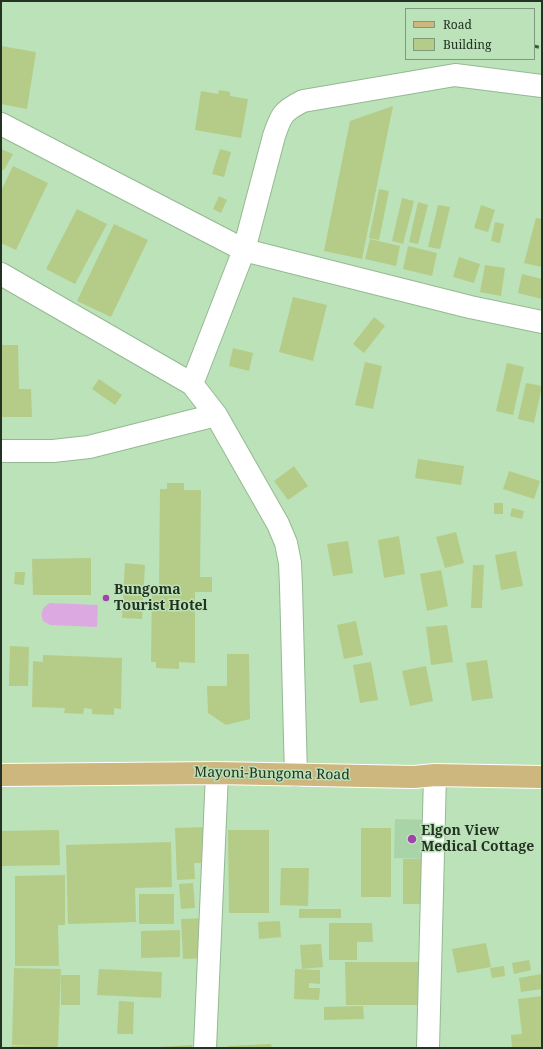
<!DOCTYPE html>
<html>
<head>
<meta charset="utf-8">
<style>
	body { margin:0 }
	#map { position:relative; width:543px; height:1049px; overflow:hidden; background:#bbe2b8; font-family:"Noto Serif",serif }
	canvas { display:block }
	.frame { position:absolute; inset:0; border:2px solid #233222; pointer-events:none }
	.legend { position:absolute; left:405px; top:8px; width:130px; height:52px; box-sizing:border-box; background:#bbe2b8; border:1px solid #7e9c7c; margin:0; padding:5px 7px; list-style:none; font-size:12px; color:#233222 }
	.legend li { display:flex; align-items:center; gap:8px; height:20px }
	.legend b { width:20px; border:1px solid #7e9c7c }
</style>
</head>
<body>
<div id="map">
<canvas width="543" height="1049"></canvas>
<div class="frame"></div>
<ul class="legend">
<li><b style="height:5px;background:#ceb67f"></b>Road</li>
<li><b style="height:11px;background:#b5cc88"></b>Building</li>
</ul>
</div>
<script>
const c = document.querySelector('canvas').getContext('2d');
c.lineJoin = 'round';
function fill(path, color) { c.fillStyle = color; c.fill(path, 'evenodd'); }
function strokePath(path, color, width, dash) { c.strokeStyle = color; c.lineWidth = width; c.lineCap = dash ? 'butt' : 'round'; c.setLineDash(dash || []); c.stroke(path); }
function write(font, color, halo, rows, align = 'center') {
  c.font = font + ' "Noto Serif",serif'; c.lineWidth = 3; c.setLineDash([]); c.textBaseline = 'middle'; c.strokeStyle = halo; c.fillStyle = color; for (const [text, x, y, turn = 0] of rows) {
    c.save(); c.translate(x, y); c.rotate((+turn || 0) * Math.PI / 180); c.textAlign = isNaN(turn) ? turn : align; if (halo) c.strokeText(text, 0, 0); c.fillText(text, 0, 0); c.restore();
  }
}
fill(new Path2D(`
	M395 819 430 820 428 859 394 858Z`), '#a9d4a7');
fill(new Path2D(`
	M50 603 98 605 97 627 50 625 43 621C40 613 42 607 50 603Z`), '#dcaae1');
fill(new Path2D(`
	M1 46 36 52 27 109 1 104Z
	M219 90 230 92V96L248 99 241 138 195 130 201 91 218 94Z
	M393 106 362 259 324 251 350 121Z
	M1 149 13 154 4 170 1 169Z
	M220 149 231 152 224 177 212 174Z
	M13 166 48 183 16 250 1 243V191Z
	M379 189 389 191 379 240 369 238Z
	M219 196 227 200 221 213 213 209Z
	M402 198 414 201 403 244 392 241Z
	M418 202 428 205 418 244 409 242Z
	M438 205 450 207 440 249 428 247Z
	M481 205 495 210 488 232 474 228Z
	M77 209 107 224 75 284 46 269Z
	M536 218 542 219V267L524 263Z
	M495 222 504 224 500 243 491 241Z
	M114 224 148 240 111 317 77 301Z
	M370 239 400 246 396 266 365 259Z
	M408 246 437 253 432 276 403 269Z
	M459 257 480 264 474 283 453 277Z
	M485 265 505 268 501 296 480 292Z
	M522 274 542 279V299L518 293Z
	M293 297 327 305 313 361 279 352Z
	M374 317 385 326 364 353 353 344Z
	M1 345H18L19 389H31L32 417H1Z
	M233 348 253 353 249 371 229 366Z
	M365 362 382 366 373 409 355 405Z
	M507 363 524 367 513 415 496 411Z
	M99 379 122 395 115 405 92 389Z
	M526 383 542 386 534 423 518 419Z
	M418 459 464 466 461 485 415 478Z
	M294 466 308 486 288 500 274 481Z
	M509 471 540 481 534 499 503 489Z
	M167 483H184V490H201L200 577H212V592H195V663L179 662V669L156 668V662H151L152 591H159L160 489H167Z
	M494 503H503V514H494Z
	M512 508 524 511 522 519 510 516Z
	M456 532 464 563 445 568 436 537Z
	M399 536 405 574 384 578 378 540Z
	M348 541 353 573 333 576 327 544Z
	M516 551 523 586 501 590 495 555Z
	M91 558V595H33L32 559Z
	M125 563 145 565 142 619 122 618Z
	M473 565H484L482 608H471Z
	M441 570 448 606 427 611 420 574Z
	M15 572H25L24 585 14 584Z
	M356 621 363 655 344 659 337 625Z
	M447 625 453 662 431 665 426 627Z
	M10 646 29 647 28 686H9Z
	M227 654H249L250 719 226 725 208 713 207 686H227Z
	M43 655 122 658 121 709 114 708V715L92 714V709L84 708 83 714 64 713 65 708 32 707 33 661 43 662Z
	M487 660 493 698 472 701 466 663Z
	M371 662 378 700 360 703 353 665Z
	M426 666 433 701 410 706 402 671Z
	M209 827 210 863H194L195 879 177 880 175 828Z
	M361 828H391V897H361Z
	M59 830 60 865 1 866V831Z
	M228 830H269V913H229Z
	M171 842 172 887 135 888 136 922 68 924 66 845Z
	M403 859H430V904H403Z
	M281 868H309L308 906 280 905Z
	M65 875V925H58L59 966H15V876Z
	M193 883 195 908 181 909 179 884Z
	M139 894H174V924H139Z
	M299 909H341V918H299Z
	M204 918 206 958 183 959 181 919Z
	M280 921 281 937 259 939 258 922Z
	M329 923H372L373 942H357V960H329Z
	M180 930V957L141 958V931Z
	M486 943 491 967 457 973 452 949Z
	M321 944 323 967 302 969 300 945Z
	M529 960 531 970 514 974 512 963Z
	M345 962H422L423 1005H346Z
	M504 966 505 976 492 978 490 968Z
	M14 968 61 969 58 1046H57V1048H11V1046H41L12 1045Z
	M99 969 162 972 161 998 97 995Z
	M295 969 320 970V984L309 983V988H320L319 1000 294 999Z
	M542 974V989L521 992 519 978Z
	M61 975H80V1005H61Z
	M542 996V1048H512L511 1035 522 1034 518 999Z
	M119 1001 134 1002 133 1034H117Z
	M363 1006 364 1019 324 1020V1007Z
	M271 1044 272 1048H228V1046Z
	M192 1045V1048H159V1047Z`), '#b5cc88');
const minor = new Path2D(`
	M1 124 244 250 470 307 542 322
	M1 274 192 384 216 415 278 524 286 543 290 563 291 586 296 775
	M192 384 244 250 274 136C281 115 283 111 303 101L455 75 542 86
	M1 451H53L89 447 216 415
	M205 1048 217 773
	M428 1048 435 775`);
const major = new Path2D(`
	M1 775 217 773 414 777 435 775 542 777`);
strokePath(minor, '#94b992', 24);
strokePath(major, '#fff', 24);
strokePath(minor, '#fff', 22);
strokePath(major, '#ceb67f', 22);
strokePath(new Path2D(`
	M534 46 542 48`), '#445843', 3, [5, 5]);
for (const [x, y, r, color] of [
	[106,598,4,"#a143ac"],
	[412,839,5,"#a143ac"]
]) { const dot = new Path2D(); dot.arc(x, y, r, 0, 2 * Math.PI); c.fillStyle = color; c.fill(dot); strokePath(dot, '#bbe2b8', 1.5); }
write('bold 14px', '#233222', '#bbe2b8', [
	["Bungoma",114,590],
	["Tourist Hotel",114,606],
	["Elgon View",421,831],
	["Medical Cottage",421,847]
], 'left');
write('14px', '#233222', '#bbe2b8', [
	["Mayoni-Bungoma Road",272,774,1]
]);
</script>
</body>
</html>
